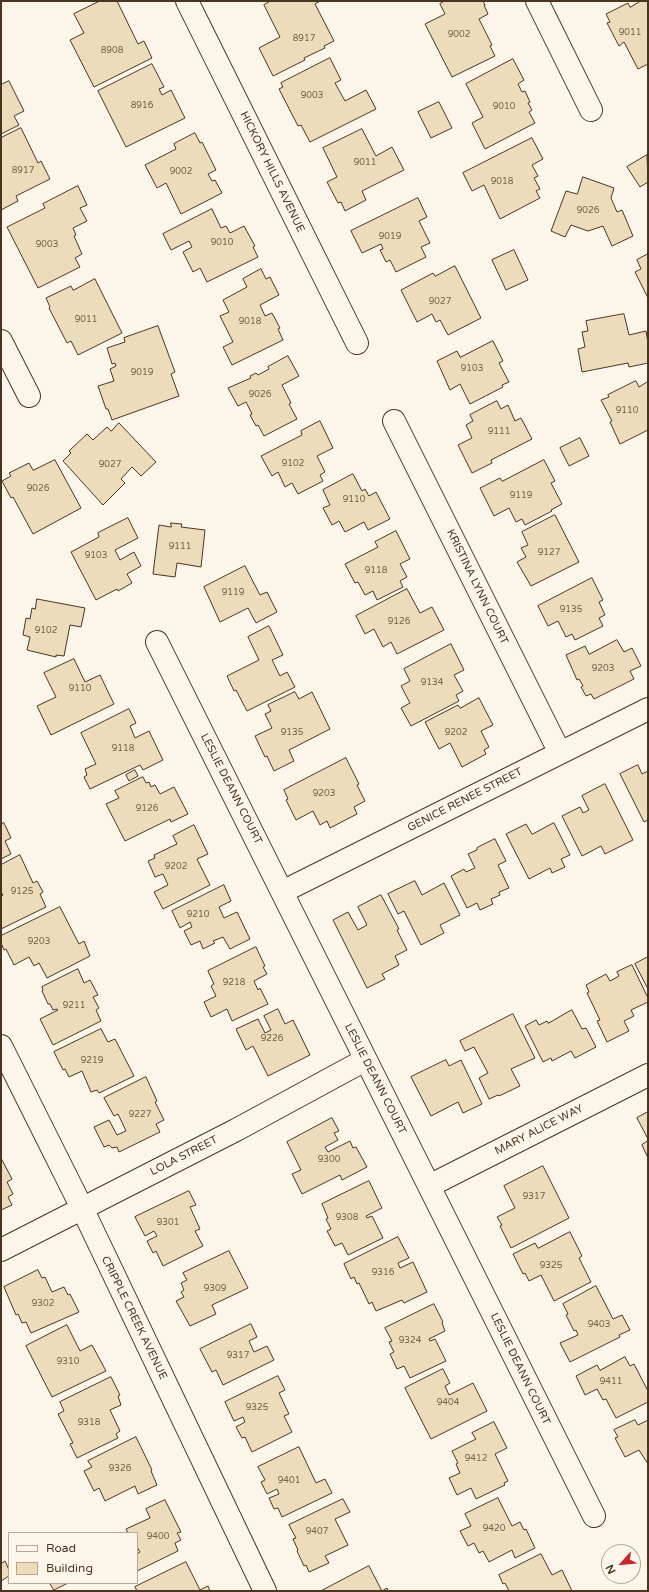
<!DOCTYPE html>
<html>
<head>
<meta charset="utf-8">
<style>
	body { margin:0 }
	#map { position:relative; width:649px; height:1592px; overflow:hidden; background:#fbf6e9; font-family:"Varela Round",sans-serif }
	canvas { display:block }
	.frame { position:absolute; inset:0; border:2px solid #4a3520; pointer-events:none }
	.legend { position:absolute; left:8px; top:1532px; width:130px; height:52px; box-sizing:border-box; background:#fbf6e9; border:1px solid #b4a999; margin:0; padding:5px 7px; list-style:none; font-size:12px; color:#4a3520 }
	.legend li { display:flex; align-items:center; gap:8px; height:20px }
	.legend b { width:20px; border:1px solid #b4a999 }
	.north { position:absolute; left:601px; top:1544px; width:40px; height:40px; box-sizing:border-box; background:#fbf6e9; border:1px solid #b4a999; border-radius:50%; rotate:243deg; font-size:11px; font-weight:700; line-height:16px; text-align:center; color:#4a3520 }
	.north::after { content:''; display:block; margin:auto; width:14px; height:18px; background:#c62828; clip-path:polygon(50% 0,100% 100%,50% 72%,0 100%) }
</style>
</head>
<body>
<div id="map">
<canvas width="649" height="1592"></canvas>
<div class="frame"></div>
<ul class="legend">
<li><b style="height:5px;background:#fbf6e9"></b>Road</li>
<li><b style="height:11px;background:#ecdcbc"></b>Building</li>
</ul>
<div class="north">N</div>
</div>
<script>
const c = document.querySelector('canvas').getContext('2d');
c.lineJoin = 'round';
function fill(path, color) { c.fillStyle = color; c.fill(path, 'evenodd'); }
function strokePath(path, color, width, dash) { c.strokeStyle = color; c.lineWidth = width; c.lineCap = dash ? 'butt' : 'round'; c.setLineDash(dash || []); c.stroke(path); }
function write(font, color, halo, rows, align = 'center') {
  c.font = font + ' "Varela Round",sans-serif'; c.lineWidth = 3; c.setLineDash([]); c.textBaseline = 'middle'; c.strokeStyle = halo; c.fillStyle = color; for (const [text, x, y, turn = 0] of rows) {
    c.save(); c.translate(x, y); c.rotate((+turn || 0) * Math.PI / 180); c.textAlign = isNaN(turn) ? turn : align; if (halo) c.strokeText(text, 0, 0); c.fillText(text, 0, 0); c.restore();
  }
}
const building = new Path2D(`
	M100 1H117L138 44 144 41 152 58 94 87 70 40 84 33 74 14Z
	M271 1H320L315 4 334 41 324 46 325 48 304 58 305 60 273 76 259 48 280 37 264 5Z
	M445 1H483L485 5H484L488 14 479 19 492 45 490 46 495 56 452 77 425 24 445 14 440 4Z
	M641 1H648V64L638 69 624 42 619 46 607 23 610 22 606 14 628 3 630 7Z
	M330 58 341 80 335 83 345 101 366 90 376 109 310 142 301 125 298 126 279 89 283 87 281 83Z
	M513 59 524 80 518 84 522 92 525 91 530 102 528 103 532 110 529 112 535 123 485 149 472 123 483 117 466 84Z
	M152 64 164 87 159 89 162 95 171 90 185 118 126 147 98 91Z
	M9 81 24 111 14 116 19 125 1 134V85Z
	M439 102 452 128 431 138 418 112Z
	M21 128 38 163 41 161 50 179 16 196 18 201 1 210V138Z
	M362 129 376 156 392 147 404 170 362 191 366 200 345 211 341 202 338 203 327 182 337 177 323 148Z
	M195 133 200 143 202 142 216 170 208 174 212 181 215 180 222 193 181 214 166 183 157 188 145 165 176 149 174 144Z
	M532 138 543 159 532 165 538 176 534 178 540 189 536 191 540 198 500 219 484 185 472 191 463 173Z
	M647 155 648 182 640 187 627 167Z
	M583 177 614 188 611 198 617 212 622 210 633 236 612 246 603 226 588 231 571 225 565 237 551 231 566 191 577 194Z
	M78 186 87 205 80 208 87 221 73 228 76 235 74 236 82 254 75 258 80 267 38 288 7 227 45 208 43 204Z
	M418 198 427 217 419 221 430 243 421 247 426 257 396 272 390 260 386 262 380 250 383 249 381 244 362 253 351 231Z
	M212 209 221 228 226 226 230 233 244 226 255 246 253 247 258 257 207 282 200 268 193 272 183 252 192 247 189 241 171 250 163 234Z
	M514 250 528 280 506 290 492 260Z
	M648 254V298L635 272 641 269 637 260Z
	M455 266 481 318 448 335 440 320 436 322 432 314 417 322 401 290 433 273 435 276Z
	M261 269 266 279 270 277 279 295 260 305 265 316 272 313 280 328 278 329 283 340 232 365 223 347 233 342 220 316 229 312 223 300 247 287 243 279Z
	M95 279 122 333 78 355 71 341 67 343 49 308 50 307 46 298 71 286 73 290Z
	M624 314 629 335 646 331 648 343V363L629 367 628 363 582 372 578 349 585 347 582 332 588 331 586 321Z
	M158 326 175 372 171 374 179 396 112 420 108 409H106L98 386 114 381 110 369 116 366 115 363 112 364 107 348 125 342 124 338Z
	M493 341 503 361 499 363 509 382 502 385 503 387 470 404 460 384 450 390 437 361 457 351 460 357Z
	M288 356 299 376 282 385 291 403 289 404 297 419 264 436 258 425 256 426 250 415 252 414 246 402 238 406 228 388 251 378 250 376 256 373 258 375 269 369 268 367Z
	M636 381 639 387 647 382 648 383V430L620 444 610 422 612 421 601 400 609 397 608 395Z
	M497 401 501 409 508 405 515 421 521 418 532 439 491 460 492 463 472 473 458 445 472 438 466 425 473 421 470 415Z
	M320 421 333 448 317 456 325 472 320 475 323 481 298 494 292 483 285 487 278 472 272 476 261 456 302 435 301 431Z
	M119 423 156 462 141 476 132 467 121 479 125 483 103 505 63 461 71 453 69 451 87 434 93 440 107 427 111 431Z
	M580 438 589 456 569 466 560 448Z
	M55 460 81 508 33 534 13 497 11 498 2 481 11 476 9 473 29 463 33 470Z
	M544 460 555 481 551 483 562 504 551 510 552 511 525 525 522 519 516 522 509 508 494 516 480 488 500 478 502 481Z
	M353 474 362 491 365 489 369 496 376 492 390 519 368 530 364 522 345 532 339 521 332 525 323 508 330 505 323 490Z
	M555 515 579 562 531 586 517 562 526 557 521 548 528 545 522 532Z
	M128 518 138 538 115 550 120 560 134 552 141 566 127 574 132 583 118 591 117 589 96 600 71 552 99 537 98 533Z
	M171 523 182 524 181 527 205 530 201 567 177 563 175 577 153 574 159 525 171 527Z
	M396 531 410 559 400 564 407 577 400 581 403 587 377 600 373 591 365 595 358 582 355 583 345 564 378 547 375 542Z
	M245 566 260 595 267 592 277 612 256 623 248 608 220 622 204 587Z
	M592 578 603 600 599 602 605 615 599 618 603 626 575 640 572 634 566 637 558 621 548 626 538 606Z
	M407 589 420 613 432 607 444 630 397 654 391 642 383 647 374 629 365 634 356 616Z
	M37 599 85 608 81 627 70 625 64 656 56 655V657L27 650 30 637 23 635 26 618 30 619 32 608 35 609Z
	M269 626 283 655 272 660 280 676 287 672 295 687 247 711 236 690 234 691 227 676 259 660 248 637Z
	M617 640 624 652 632 648 641 666 630 671 634 679 594 699 591 694 586 696 581 687 583 686 579 679 577 680 566 655 585 646 589 654Z
	M451 644 464 670 454 675 463 691 456 695 459 701 411 726 401 708 410 703 401 686 410 681 404 669Z
	M74 659 85 682 100 675 114 704 51 735 37 706 56 697 44 673Z
	M295 692 299 699 312 692 330 729 289 750 294 761 274 771 267 756 265 757 255 736 272 728 265 714 271 711 268 705Z
	M479 698 493 725 481 731 489 747 484 750 486 754 462 767 450 743 439 749 425 722 458 705 460 708Z
	M129 709 136 723 130 726 135 738 149 731 163 760 143 770 140 765 90 789 84 777 87 775 85 769 96 764 81 733Z
	M346 758 359 784 357 785 365 801 354 807 357 814 330 828 327 821 320 825 313 811 296 820 286 800 288 799 284 790Z
	M638 765 642 774 648 771V820L644 822 620 774Z
	M135 770 138 776 129 781 126 775Z
	M143 777 146 783 149 782 151 787 155 785 160 794 174 787 188 814 171 822 170 819 125 841 106 804 119 798 115 791Z
	M605 784 633 840 605 854 601 846 582 856 562 816 580 807 583 813 589 810 582 796Z
	M4 823 11 838 5 841 11 854 1 859V824Z
	M554 823 570 855 561 859 565 867 552 873 550 868 529 879 506 834 526 824 532 834Z
	M194 825 208 854 197 859 210 885 163 909 154 892 168 885 163 874 155 877 148 861 155 858 154 855 177 844 173 836Z
	M495 839 506 861 498 865 509 888 499 892 500 895 491 899 493 904 480 910 477 903 467 908 451 876 464 869 466 872 475 868 468 854 477 850V848Z
	M20 855 33 883 37 881 43 892 40 894 46 907 1 929V896L3 895 1 892V865Z
	M415 881 422 895 444 883 460 915 440 925 444 933 421 945 404 911 398 914 388 894Z
	M224 885 231 901 219 907 224 918 237 912 250 939 230 949 223 937 213 941 215 943 203 949 200 941 191 945 184 931 192 927 190 922 180 928 172 911Z
	M381 895 399 929 397 930 407 950 395 956 399 965 382 974 385 979 367 988 333 920 348 912 358 930 367 925 358 907Z
	M60 907 79 944 84 941 90 956 47 978 39 963 34 966 29 957 14 965 6 949 4 950 1 943V936Z
	M256 947 265 966 263 967 267 974 254 981 258 990 260 988 268 1004 232 1021 227 1009 211 1017 204 1002 216 996 211 986 214 984 208 971Z
	M648 957V989L635 964Z
	M632 965 648 998V1002L631 1010 634 1016 624 1021 629 1031 607 1042 597 1021 600 1020 587 993 589 992 586 985 606 974 610 981 619 976 617 972Z
	M78 969 84 983 90 980 98 995 93 997 99 1008 96 1010 101 1021 53 1045 40 1019 58 1010 57 1009 53 1010 50 1004H48L42 991 43 990 42 987Z
	M278 1009 285 1024 293 1020 310 1055 268 1076 253 1046 246 1050 236 1029 258 1019 265 1033 271 1030 264 1016Z
	M572 1010 582 1029 586 1028 596 1047 575 1058 571 1051 552 1061 551 1058 543 1062 525 1026 536 1020 539 1025 547 1021 548 1023Z
	M513 1014 535 1058 511 1069 520 1086 499 1096 498 1095 489 1099 479 1078 488 1073 474 1047 465 1051 460 1041Z
	M101 1029 108 1042 115 1039 134 1076 99 1093 97 1090 91 1092 82 1071 69 1077 65 1069 63 1070 54 1052Z
	M446 1060 449 1066 461 1060 482 1104 463 1113 458 1102 431 1116 411 1077Z
	M146 1077 157 1101 155 1102 164 1120 156 1124 160 1132 119 1152 117 1147 112 1148 109 1145 104 1147 94 1127 109 1120 117 1135 126 1131 118 1114 114 1116 104 1098Z
	M648 1112V1139L637 1118Z
	M332 1118 339 1131 334 1133 338 1140 325 1147 328 1152 350 1141 353 1148 356 1147 367 1167 342 1180 340 1175 302 1194 292 1174 301 1170 287 1142Z
	M648 1141V1158L642 1145Z
	M1 1158 12 1179 7 1182 13 1194 8 1197 12 1205 1 1210Z
	M543 1166 569 1218 511 1248 500 1226 502 1225 497 1217 515 1208 504 1186Z
	M369 1181 382 1208 366 1216 367 1218 372 1216 383 1238 348 1255 342 1243 335 1246 327 1231 331 1229 326 1219 328 1218 322 1204Z
	M189 1191 196 1205 190 1207 200 1229 195 1231 203 1246 163 1266 156 1251 153 1253 147 1241 157 1236 154 1231 145 1236 135 1217Z
	M570 1232 582 1256 579 1258 591 1282 554 1301 541 1275 529 1281 525 1273 523 1274 513 1254 535 1243 538 1248Z
	M398 1237 409 1258 398 1263 400 1268 413 1262 427 1292 404 1303 402 1300 376 1311 372 1302 369 1304 359 1283 357 1284 354 1277 351 1279 344 1264Z
	M229 1251 248 1288 212 1305 216 1314 190 1326 176 1301 184 1297 181 1292 184 1290 181 1283 187 1280 183 1273Z
	M38 1270 42 1278 45 1277 52 1292 64 1287 68 1295 70 1294 79 1312 31 1333 26 1322 22 1323 18 1314 16 1315 4 1287Z
	M596 1286 613 1319 622 1315 630 1330 619 1335 620 1337 570 1362 560 1343 578 1335 576 1330 574 1331 566 1315 568 1314 563 1304Z
	M434 1304 443 1322 442 1323 445 1331 429 1339 430 1341 435 1339 446 1361 410 1378 404 1366 397 1369 390 1354 394 1352 389 1342 392 1341 385 1328Z
	M251 1324 257 1337 249 1341 254 1352 267 1346 274 1360 223 1385 216 1370 212 1372 200 1349Z
	M67 1325 80 1351 92 1345 106 1371 52 1397 26 1346Z
	M625 1357 630 1366 634 1364 648 1391V1402L616 1418 606 1399 603 1400 597 1389 585 1395 576 1376 597 1365 600 1370Z
	M443 1369 450 1383 445 1386 449 1395 473 1383 487 1411 431 1439 405 1388Z
	M278 1376 285 1390 279 1393 289 1414 284 1416 292 1432 252 1452 245 1437 242 1438 236 1427 245 1422 243 1417 234 1421 225 1402Z
	M111 1377 120 1395 118 1396 121 1405 110 1410 120 1431 116 1434 118 1438 77 1458 70 1444 73 1443 58 1414 64 1411 60 1402Z
	M635 1420 638 1425 648 1420V1464L639 1450 625 1457 615 1438 618 1437 614 1430Z
	M494 1422 507 1448 495 1454 508 1481 504 1483 505 1485 476 1499 471 1488 457 1495 449 1478 460 1473 456 1464 458 1463 452 1451 476 1439 472 1433Z
	M136 1437 152 1470 151 1471 157 1485 138 1494 135 1486 105 1501 99 1488 94 1491 84 1471 92 1467 88 1461Z
	M299 1447 316 1483 325 1479 332 1493 282 1517 278 1508 274 1509 269 1498 279 1494 277 1489 267 1494 261 1482 265 1480 258 1467Z
	M498 1498 512 1526 520 1522 524 1530 526 1529 535 1548 515 1558 512 1550 489 1562 483 1551 479 1553 474 1543 468 1546 460 1531 471 1526 465 1514Z
	M343 1499 350 1512 335 1519 348 1545 325 1556 329 1563 309 1572 306 1565 304 1566 297 1551 298 1550 293 1539 296 1538 289 1525Z
	M165 1500 181 1532 177 1533 181 1540 175 1543 178 1551 137 1571V1554L140 1552 137 1547V1533H128L126 1529 150 1518 146 1509Z
	M541 1554 552 1575 562 1570 572 1591H509L505 1583 503 1584 499 1575Z
	M1 1561 2 1563 5 1561 9 1570V1576L1 1581Z
	M186 1562 200 1590 208 1586 210 1591H137L135 1587Z
	M369 1566 382 1591 387 1588 388 1591H321Z
	M50 1583H68L54 1590Z`);
fill(building, '#ecdcbc');
strokePath(building, '#4a3520', 1);
const minor = new Path2D(`
	M187 1 357 343
	M537 1 591 110
	M1 341 29 396
	M394 421 560 753
	M157 642 594 1516
	M282 892 648 709
	M1 1046 82 1208 265 1591
	M429 1186 648 1075
	M1 1250 236 1130 365 1060`);
strokePath(minor, '#4a3520', 24);
strokePath(minor, '#fbf6e9', 22);
write('9px', '#725f47', null, [
	["9011",630,33],
	["9002",459,35],
	["8917",304,39],
	["8908",112,51],
	["9003",312,96],
	["8916",142,106],
	["9010",504,107],
	["9011",365,163],
	["8917",23,171],
	["9002",181,172],
	["9018",502,182],
	["9026",588,211],
	["9019",390,237],
	["9010",222,243],
	["9003",47,245],
	["9027",440,302],
	["9011",86,320],
	["9018",250,322],
	["9103",472,369],
	["9019",142,373],
	["9026",260,395],
	["9110",627,411],
	["9111",499,432],
	["9102",293,464],
	["9027",110,465],
	["9026",38,489],
	["9119",521,496],
	["9110",354,500],
	["9111",180,547],
	["9127",549,553],
	["9103",96,556],
	["9118",376,571],
	["9119",233,593],
	["9135",571,610],
	["9126",399,622],
	["9102",46,631],
	["9203",603,669],
	["9134",432,683],
	["9110",80,689],
	["9135",292,733],
	["9202",456,733],
	["9118",123,749],
	["9203",324,794],
	["9126",147,809],
	["9202",176,867],
	["9125",22,892],
	["9210",198,915],
	["9203",39,942],
	["9218",234,983],
	["9211",74,1006],
	["9226",272,1039],
	["9219",92,1061],
	["9227",140,1115],
	["9300",329,1160],
	["9317",534,1197],
	["9308",347,1218],
	["9301",168,1223],
	["9325",551,1266],
	["9316",383,1273],
	["9309",215,1289],
	["9302",43,1304],
	["9403",599,1325],
	["9324",410,1341],
	["9317",238,1356],
	["9310",68,1362],
	["9411",611,1382],
	["9404",448,1403],
	["9325",257,1408],
	["9318",89,1423],
	["9412",476,1459],
	["9326",120,1469],
	["9401",289,1481],
	["9420",494,1529],
	["9407",317,1532],
	["9400",158,1537]
]);
write('11px', '#4a3520', '#fbf6e9', [
	["HICKORY HILLS AVENUE",272,172,64],
	["KRISTINA LYNN COURT",477,587,64],
	["LESLIE DEANN COURT",231,789,63],
	["GENICE RENEE STREET",465,800,-27],
	["LESLIE DEANN COURT",375,1079,63],
	["MARY ALICE WAY",539,1130,-27],
	["LOLA STREET",184,1156,-27],
	["CRIPPLE CREEK AVENUE",134,1318,64],
	["LESLIE DEANN COURT",520,1369,64]
]);
</script>
</body>
</html>
